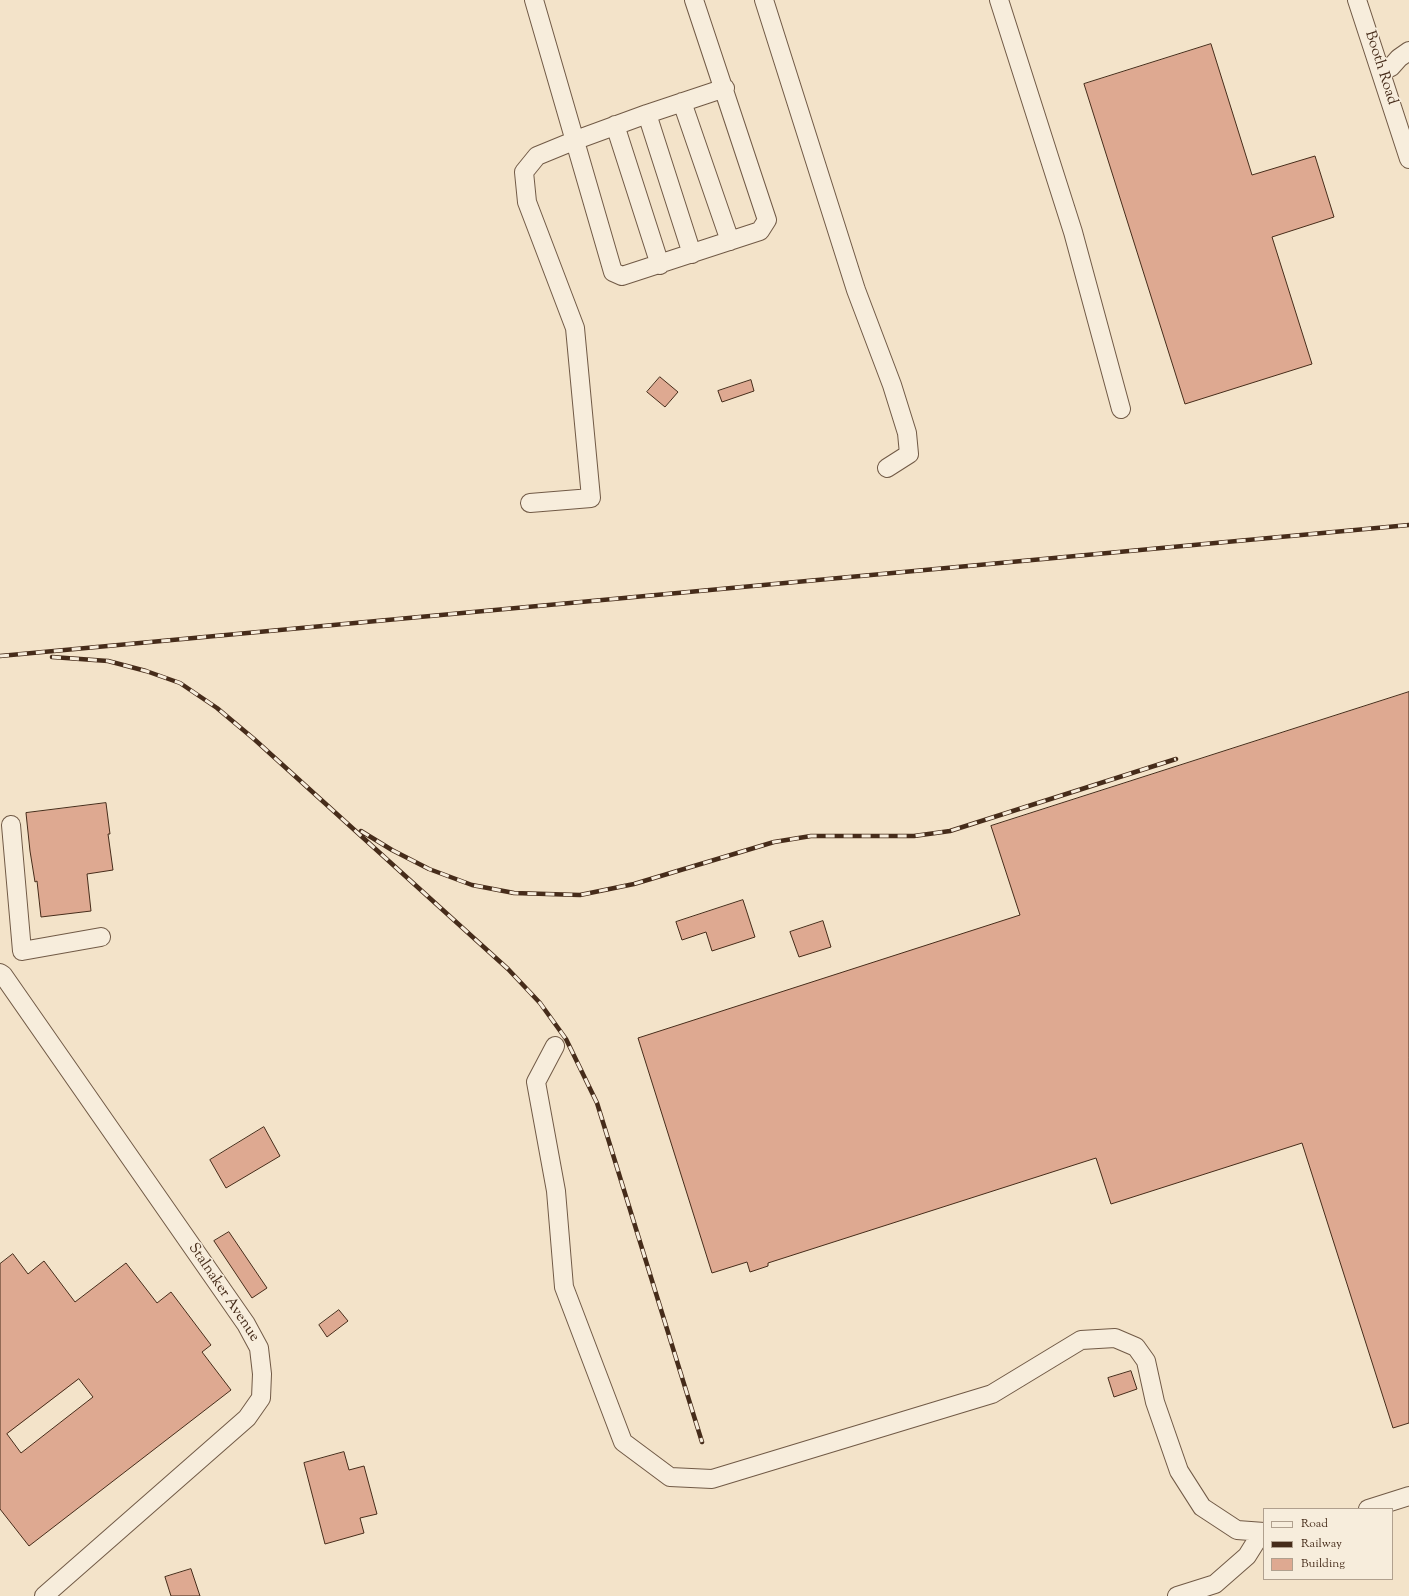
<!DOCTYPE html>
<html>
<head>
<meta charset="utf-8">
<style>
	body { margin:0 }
	#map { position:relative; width:1409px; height:1596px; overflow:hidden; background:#f3e3c9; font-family:"Sorts Mill Goudy",serif }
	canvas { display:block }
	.legend { position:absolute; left:1263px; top:1508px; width:130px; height:72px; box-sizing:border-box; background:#f7eddc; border:1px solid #b0a08e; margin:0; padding:5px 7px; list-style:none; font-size:12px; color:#462c1a }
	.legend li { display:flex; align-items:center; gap:8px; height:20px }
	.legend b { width:20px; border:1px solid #b0a08e }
</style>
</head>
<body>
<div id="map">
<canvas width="1409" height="1596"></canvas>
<ul class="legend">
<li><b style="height:5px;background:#f7eddc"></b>Road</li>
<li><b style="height:5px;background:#462c1a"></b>Railway</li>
<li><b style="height:11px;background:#dea991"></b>Building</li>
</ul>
</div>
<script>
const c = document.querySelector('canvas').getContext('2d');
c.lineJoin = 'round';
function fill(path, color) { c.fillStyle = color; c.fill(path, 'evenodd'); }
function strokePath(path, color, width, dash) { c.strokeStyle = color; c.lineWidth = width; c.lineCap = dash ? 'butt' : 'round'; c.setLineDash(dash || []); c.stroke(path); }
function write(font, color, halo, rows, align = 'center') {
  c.font = font + ' "Sorts Mill Goudy",serif'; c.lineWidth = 3.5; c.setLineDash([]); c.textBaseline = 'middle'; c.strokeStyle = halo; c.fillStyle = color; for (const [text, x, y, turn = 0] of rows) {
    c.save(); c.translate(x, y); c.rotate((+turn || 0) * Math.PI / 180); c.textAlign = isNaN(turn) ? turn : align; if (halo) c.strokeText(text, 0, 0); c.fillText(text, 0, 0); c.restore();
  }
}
const building = new Path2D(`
	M1211 44 1252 175 1315 156 1334 217 1272 237 1312 364 1185 404 1084 84Z
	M660 377 678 392 665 407 647 392Z
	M751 380 754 391 722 402 718 391Z
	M1409 692V1423L1393 1428 1302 1143 1111 1204 1096 1158 768 1263V1266L750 1272 747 1262 712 1273 638 1038 1020 915 991 826Z
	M106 803 110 834H108L113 870 87 874 91 911 41 917 37 881 35 882 30 851 26 813Z
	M743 900 755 937 712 951 706 932 682 940 676 922Z
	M823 921 831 947 799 957 790 932Z
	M264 1127 280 1156 226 1188 210 1160Z
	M229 1232 267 1288 252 1298 214 1241Z
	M13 1254 28 1274 44 1261 75 1302 126 1263 157 1303 171 1292 211 1345 202 1352 231 1390 29 1546 0 1509V1264ZM79 1379 93 1397 21 1453 7 1434Z
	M339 1310 348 1321 327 1337 319 1325Z
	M1131 1371 1137 1389 1114 1397 1108 1378Z
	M344 1452 349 1470 364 1466 377 1514 360 1518 364 1533 325 1544 304 1463Z
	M191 1569 200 1596H171L165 1577Z`);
fill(building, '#dea991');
strokePath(building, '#462c1a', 1);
const minor = new Path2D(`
	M534 0 613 272 622 276 760 231 767 220 694 0
	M764 0 856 290 892 385 907 433 909 454 887 468
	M999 0 1073 232 1121 409
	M1357 0 1409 159
	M1381 72 1391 67 1399 58 1409 51
	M682 102 730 241
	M647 114 692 254
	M615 125 660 265
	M530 503 591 498 575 328 527 202 524 172 537 156 576 140 647 114 725 88
	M11 825 22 951 101 937
	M0 973 3 975 246 1324 259 1348 262 1374 261 1398 247 1418 44 1596
	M555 1046 536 1082 556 1191 564 1287 623 1442 670 1477 712 1479 992 1394 1081 1340 1115 1338 1136 1347 1146 1361 1155 1402 1179 1471 1202 1507 1237 1530 1264 1532
	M1368 1509 1409 1496
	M1177 1596 1215 1584 1247 1556 1262 1532`);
strokePath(minor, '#715a46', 20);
strokePath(minor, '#f7eddc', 18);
const rail = new Path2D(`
	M0 656 1409 525
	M52 657 108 661 146 671 180 683 217 708 254 739 508 969 540 1003 566 1039 597 1103 702 1442
	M361 831 392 850 429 869 472 885 514 893 580 895 634 884 774 842 811 836H914L950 831 1176 759`);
strokePath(rail, '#462c1a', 4.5);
strokePath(rail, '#f7eddc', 3, [9]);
write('15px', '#462c1a', '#f7eddc', [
	["Booth Road",1380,68,72],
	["Stalnaker Avenue",223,1293,56]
]);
</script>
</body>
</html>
